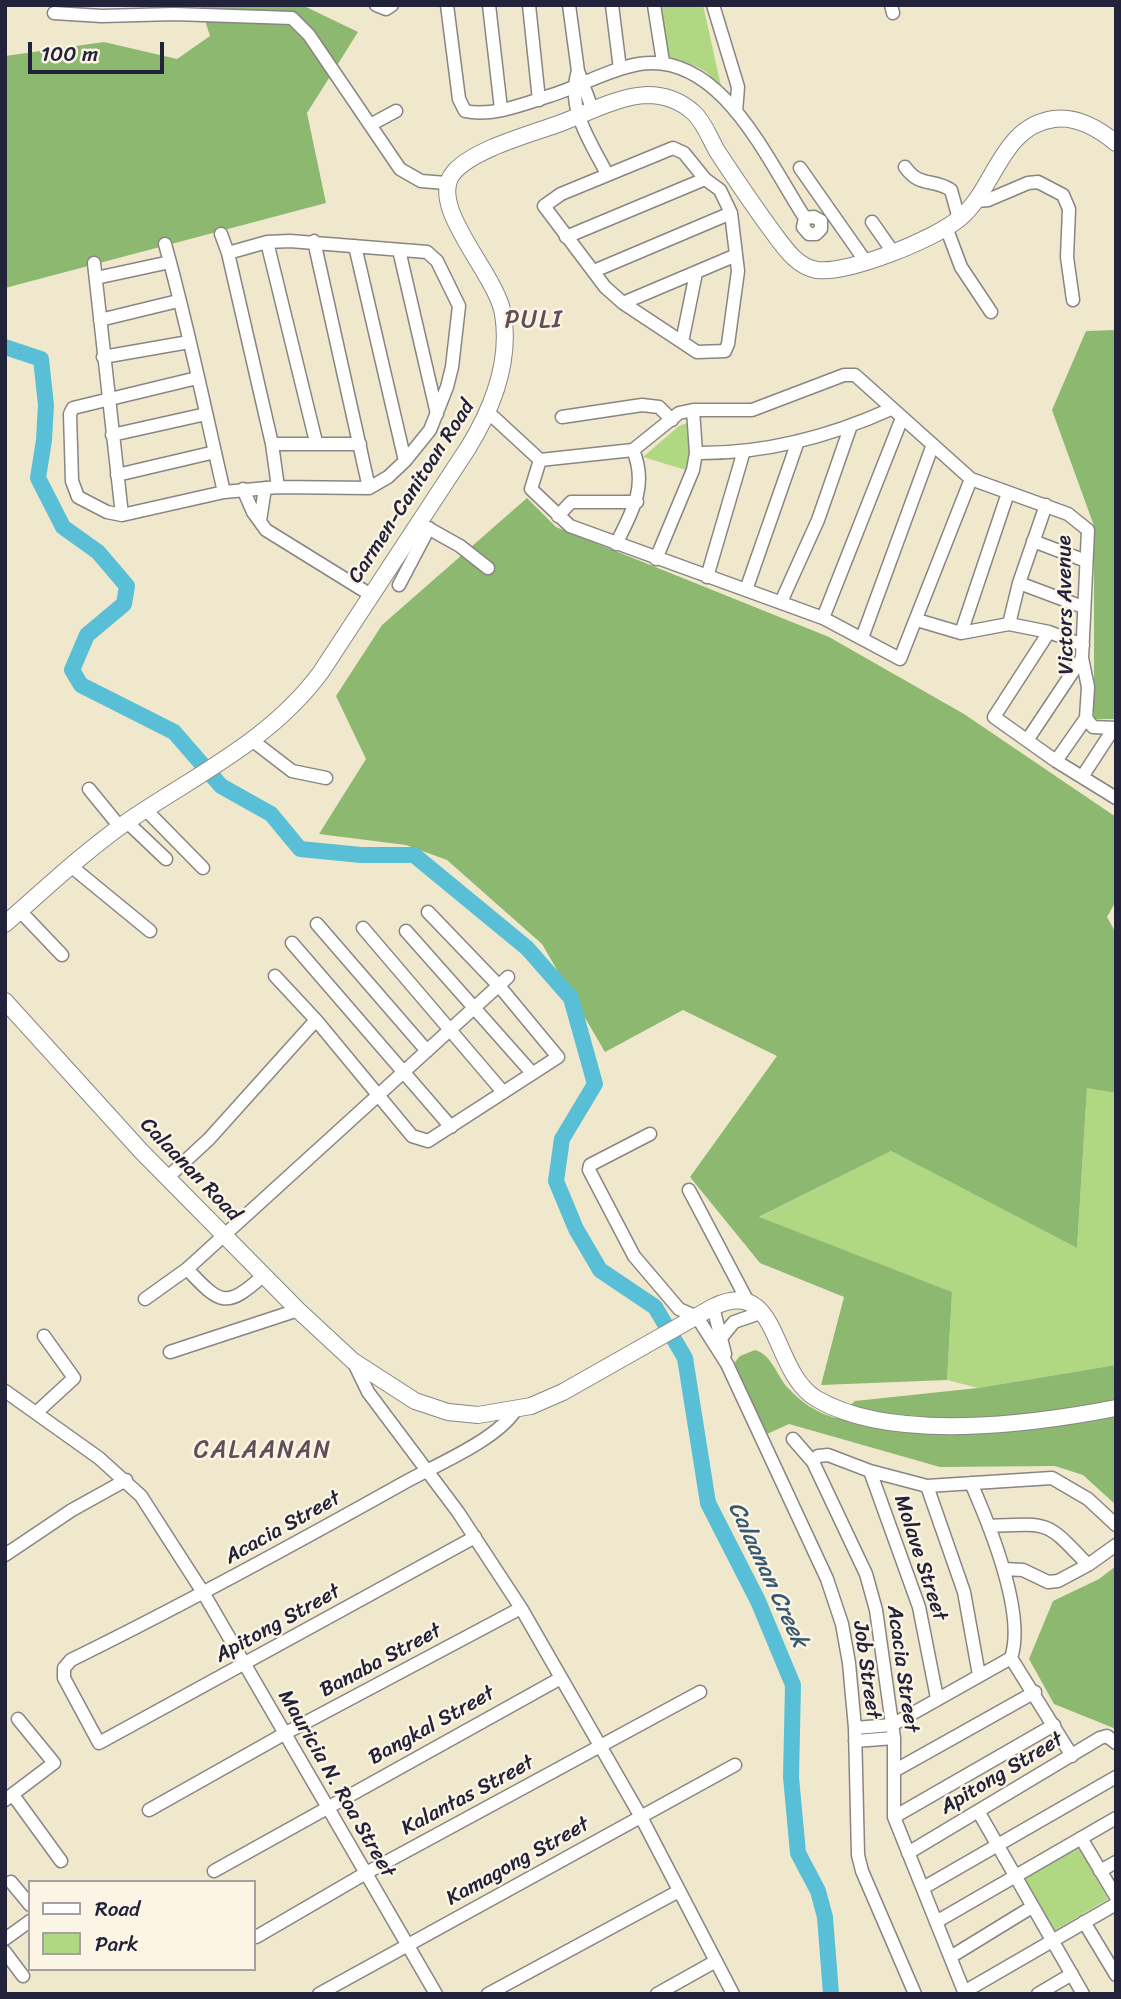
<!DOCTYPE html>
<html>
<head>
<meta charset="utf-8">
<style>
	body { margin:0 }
	#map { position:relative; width:1121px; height:1999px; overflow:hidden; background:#f0e8cc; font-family:Sriracha,sans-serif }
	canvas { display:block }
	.frame { position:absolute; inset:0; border:7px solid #22223b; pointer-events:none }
	.legend { position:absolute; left:28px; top:1880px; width:228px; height:91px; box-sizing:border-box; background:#fcf5e5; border:2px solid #a5a1a1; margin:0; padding:9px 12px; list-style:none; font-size:21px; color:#22223b }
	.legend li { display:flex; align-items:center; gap:14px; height:35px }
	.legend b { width:35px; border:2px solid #a5a1a1 }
	.scale { position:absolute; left:28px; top:42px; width:136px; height:32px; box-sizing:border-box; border:4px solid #22223b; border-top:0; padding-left:9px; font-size:21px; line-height:24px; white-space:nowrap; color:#22223b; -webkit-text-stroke:5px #fcf5e5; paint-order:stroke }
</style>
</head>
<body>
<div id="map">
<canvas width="1121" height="1999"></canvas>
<div class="frame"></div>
<ul class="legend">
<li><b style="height:9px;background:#fff"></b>Road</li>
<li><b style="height:19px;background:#b0d781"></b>Park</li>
</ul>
<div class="scale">100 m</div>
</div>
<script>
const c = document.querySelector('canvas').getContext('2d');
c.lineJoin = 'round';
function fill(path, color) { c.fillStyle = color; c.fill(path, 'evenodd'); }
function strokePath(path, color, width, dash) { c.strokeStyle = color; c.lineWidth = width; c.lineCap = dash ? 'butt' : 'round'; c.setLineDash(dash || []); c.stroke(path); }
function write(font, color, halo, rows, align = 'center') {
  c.font = font + ' Sriracha,sans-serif'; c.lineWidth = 5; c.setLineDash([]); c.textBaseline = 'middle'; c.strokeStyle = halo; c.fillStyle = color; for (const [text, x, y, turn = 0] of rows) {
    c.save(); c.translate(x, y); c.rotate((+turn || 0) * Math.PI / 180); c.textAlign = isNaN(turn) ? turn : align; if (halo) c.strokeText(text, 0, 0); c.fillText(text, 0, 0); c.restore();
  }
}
fill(new Path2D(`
	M658 5H703L723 95C709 66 695 66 667 56Z
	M690 422 689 471 643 457 679 426Z
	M1087 1087 1116 1093V1365L978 1388 947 1380 952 1292 758 1218 891 1151 1077 1248Z
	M1079 1847 1108 1899 1054 1931 1024 1879Z`), '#b0d781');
fill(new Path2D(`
	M200 5H302L358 32 307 113 326 203 5 288V56L104 42 177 59 210 36Z
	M1116 330V719H1094V526L1052 410 1086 331Z
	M527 498 556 527 829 637 964 714 1116 817V901L1107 917 1116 933V1093L1087 1088 1077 1248 891 1151 759 1217 952 1292 947 1380 821 1385 844 1297 760 1263 690 1177 777 1056 683 1010 605 1052 542 944 447 860 406 845 319 834 366 759 336 696 382 625Z
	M755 1350C772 1355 777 1376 788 1388 802 1403 816 1412 835 1418L855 1401 978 1388 1116 1365V1505L1083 1475 1055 1466 940 1467 789 1424 767 1434 736 1369 735 1362 740 1356Z
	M1116 1566V1729L1054 1704 1029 1659 1053 1601 1099 1579Z`), '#8cb86f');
strokePath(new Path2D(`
	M5 347 41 359 46 405 44 440 38 478 63 527 98 552 127 586 124 604 87 635 72 670 81 685 174 732 221 786 271 814 300 849 361 855H414L527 948 571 998 595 1084 562 1139 556 1181 576 1229 600 1270 655 1307 685 1358 708 1503 758 1601 793 1685 791 1777 798 1853 818 1891 825 1917 831 1994`), '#59bfd7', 16);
const minor = new Path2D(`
	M376 5 386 9 392 5
	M447 5 459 99 465 111C492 117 524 104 549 96 579 87 609 69 639 64 721 51 767 160 805 218L803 227 809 234H816L821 229V221L814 217 805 218
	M489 5 501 109
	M529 5 539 100
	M569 5 578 71 593 111
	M612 5 620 69
	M654 5 663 62
	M713 5 738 87 736 112
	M891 5 893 13
	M54 13 102 16 174 14 292 18 309 35 400 169 421 181 446 183
	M578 71C566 108 590 141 607 174
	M370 125 396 111
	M673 148 684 153 705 179 720 190 731 213 738 271 728 344 725 351 697 352 623 303 605 287 544 206 561 194Z
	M905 167C920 188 932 178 951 190L959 219
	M800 168 866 262
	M976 201 988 200 1028 183 1038 182 1063 195 1069 209 1067 257 1073 300
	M872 222 893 252
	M946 227 961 267 991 312
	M221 234 228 253 267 242 290 241 427 252 437 261 459 306 452 367 447 387 430 430 405 461 388 477 369 488 278 487 224 492
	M566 237 705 179
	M314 241 369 488
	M267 242 316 442
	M165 244C188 326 205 410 224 492L122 515 107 512 78 497 72 481 70 414 73 408 197 378
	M355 246 405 461
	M399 250 437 414
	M228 253 272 444 278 487
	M94 263 122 515
	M594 271 731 213
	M96 278 170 262
	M623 303 734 256
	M100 320 178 301
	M682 342 696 273
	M103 357 189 342
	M489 413 540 460
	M562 417 642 405 659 407 672 420
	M112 435 206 414
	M272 444H360
	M696 453C764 454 829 437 891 409
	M540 460 633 450 679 413 693 410H752L844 375H855L971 479 1068 514 1088 530 1082 658 1088 687 1086 718 1093 727 1116 728
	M540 460 531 489 570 526 823 618 900 659 971 479
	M117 475 215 452
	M243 489 253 512 266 530 371 595
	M558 516 571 502H637
	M260 521 265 488
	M419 523 460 546 488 568
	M1033 541 1086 561
	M616 544C632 512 648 486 633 450
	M656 559 693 470 696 453 693 410
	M707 577 743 454
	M1019 583 1083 607
	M399 585 429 528
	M746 590 798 441
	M781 602 818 520 850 428
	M823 618 902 418
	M917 620 961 633 1009 624 1049 632 1083 645
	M1009 624 1019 583 1046 505
	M1049 632 994 717 1056 761 1116 798
	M961 633 1008 493
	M862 638 932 447
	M1028 739 1082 658
	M253 741 292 771 326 778
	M1056 761 1086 718
	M1082 777 1114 728
	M89 789 120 827
	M146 810 203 868
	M127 822 166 859
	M72 867 150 931
	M20 911 62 955
	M317 924 427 1051
	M363 928 503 1092
	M406 931 532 1073
	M292 943 451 1127
	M275 976 316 1020 412 1136 428 1141 558 1057 500 987 428 912
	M650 1134 590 1165 589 1170 634 1256 679 1309 697 1317 727 1364 827 1579 842 1624 849 1663 855 1728 858 1855 862 1871 915 1994
	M168 1177 209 1139 316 1020
	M689 1190 747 1300
	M187 1269C221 1305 226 1309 264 1275
	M145 1299 187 1269 508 977
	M713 1307 725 1354
	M721 1338 734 1322 763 1312
	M170 1352 298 1310
	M353 1361 368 1392 458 1512 521 1608 641 1817 733 1994
	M5 1391 99 1458 141 1496 204 1594 436 1994
	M37 1412 74 1378 44 1336
	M793 1439 813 1462 866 1574 876 1610 894 1738V1817L965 1994
	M813 1462 818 1456 828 1455 870 1471 927 1486 1052 1478 1088 1499 1116 1525
	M870 1471 919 1607 937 1698
	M971 1483C989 1524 1026 1614 1011 1658
	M927 1486 964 1592 979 1675
	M990 1526C1051 1523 1046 1521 1088 1565
	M475 1537 99 1743 64 1678V1668L71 1660C183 1605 291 1546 400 1485 433 1466 494 1442 515 1411
	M5 1555 72 1510 126 1480
	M1004 1569 1023 1570 1048 1582 1058 1581 1088 1565 1116 1545
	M1011 1658 1072 1756
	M855 1728 892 1725 1011 1658
	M855 1741 894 1738
	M894 1771 1035 1692
	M13 1795 61 1861
	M5 1800 54 1763 18 1719
	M149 1810 284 1734 521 1608
	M978 1811 1083 1994
	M894 1817 1054 1725
	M1081 1838 1116 1897
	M908 1853 1100 1738 1107 1736 1116 1743
	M214 1871 561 1678
	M1100 1871 1116 1862
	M11 1882 30 1905
	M923 1888 1116 1777
	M936 1922 1116 1818
	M1084 1922 1116 1975
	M256 1937 366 1873 700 1692
	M5 1939 30 1921
	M5 1952 23 1976
	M952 1956 1032 1907
	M964 1992 1116 1904
	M319 1994 735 1765
	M488 1994 679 1891
	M657 1994 716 1961
	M1038 1994 1072 1974`);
const major = new Path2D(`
	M5 924C45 889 84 852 128 821 196 775 271 740 321 672L468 448C492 409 511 362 503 314 497 274 425 205 454 172 474 149 531 134 561 123 587 113 619 96 647 95 664 95 681 101 694 113 704 122 710 139 717 151 736 180 755 208 775 235 786 250 798 267 817 270 849 274 935 239 960 218 995 189 1001 126 1054 119 1076 116 1099 129 1116 143
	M5 1001 141 1151 298 1310 353 1361 415 1401 448 1412 478 1415 531 1406 563 1392 713 1307C781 1274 770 1372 817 1399 892 1443 1034 1424 1116 1408`);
strokePath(minor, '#898584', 15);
strokePath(major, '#898584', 18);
strokePath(minor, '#fff', 12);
strokePath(major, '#fff', 16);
write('21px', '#22223b', '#fcf5e5', [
	["Carmen-Canitoan Road",412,492,-57],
	["Victors Avenue",1066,605,-91],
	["Calaanan Road",190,1170,46],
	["Acacia Street",283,1528,-29],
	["Molave Street",920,1558,72],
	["Apitong Street",278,1624,-29],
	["Banaba Street",381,1661,-28],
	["Acacia Street",902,1669,82],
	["Job Street",866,1670,82],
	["Bangkal Street",432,1726,-29],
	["Apitong Street",1002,1774,-31],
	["Mauricia N. Roa Street",336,1784,60],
	["Kalantas Street",468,1796,-28],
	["Kamagong Street",518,1862,-29]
]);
write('italic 23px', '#355972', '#fcf5e5', [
	["Calaanan Creek",767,1575,65]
]);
c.letterSpacing = '2px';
write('24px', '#604f59', '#fcf5e5', [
	["PULI",534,321],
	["CALAANAN",263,1451]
]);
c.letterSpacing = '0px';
</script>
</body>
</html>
